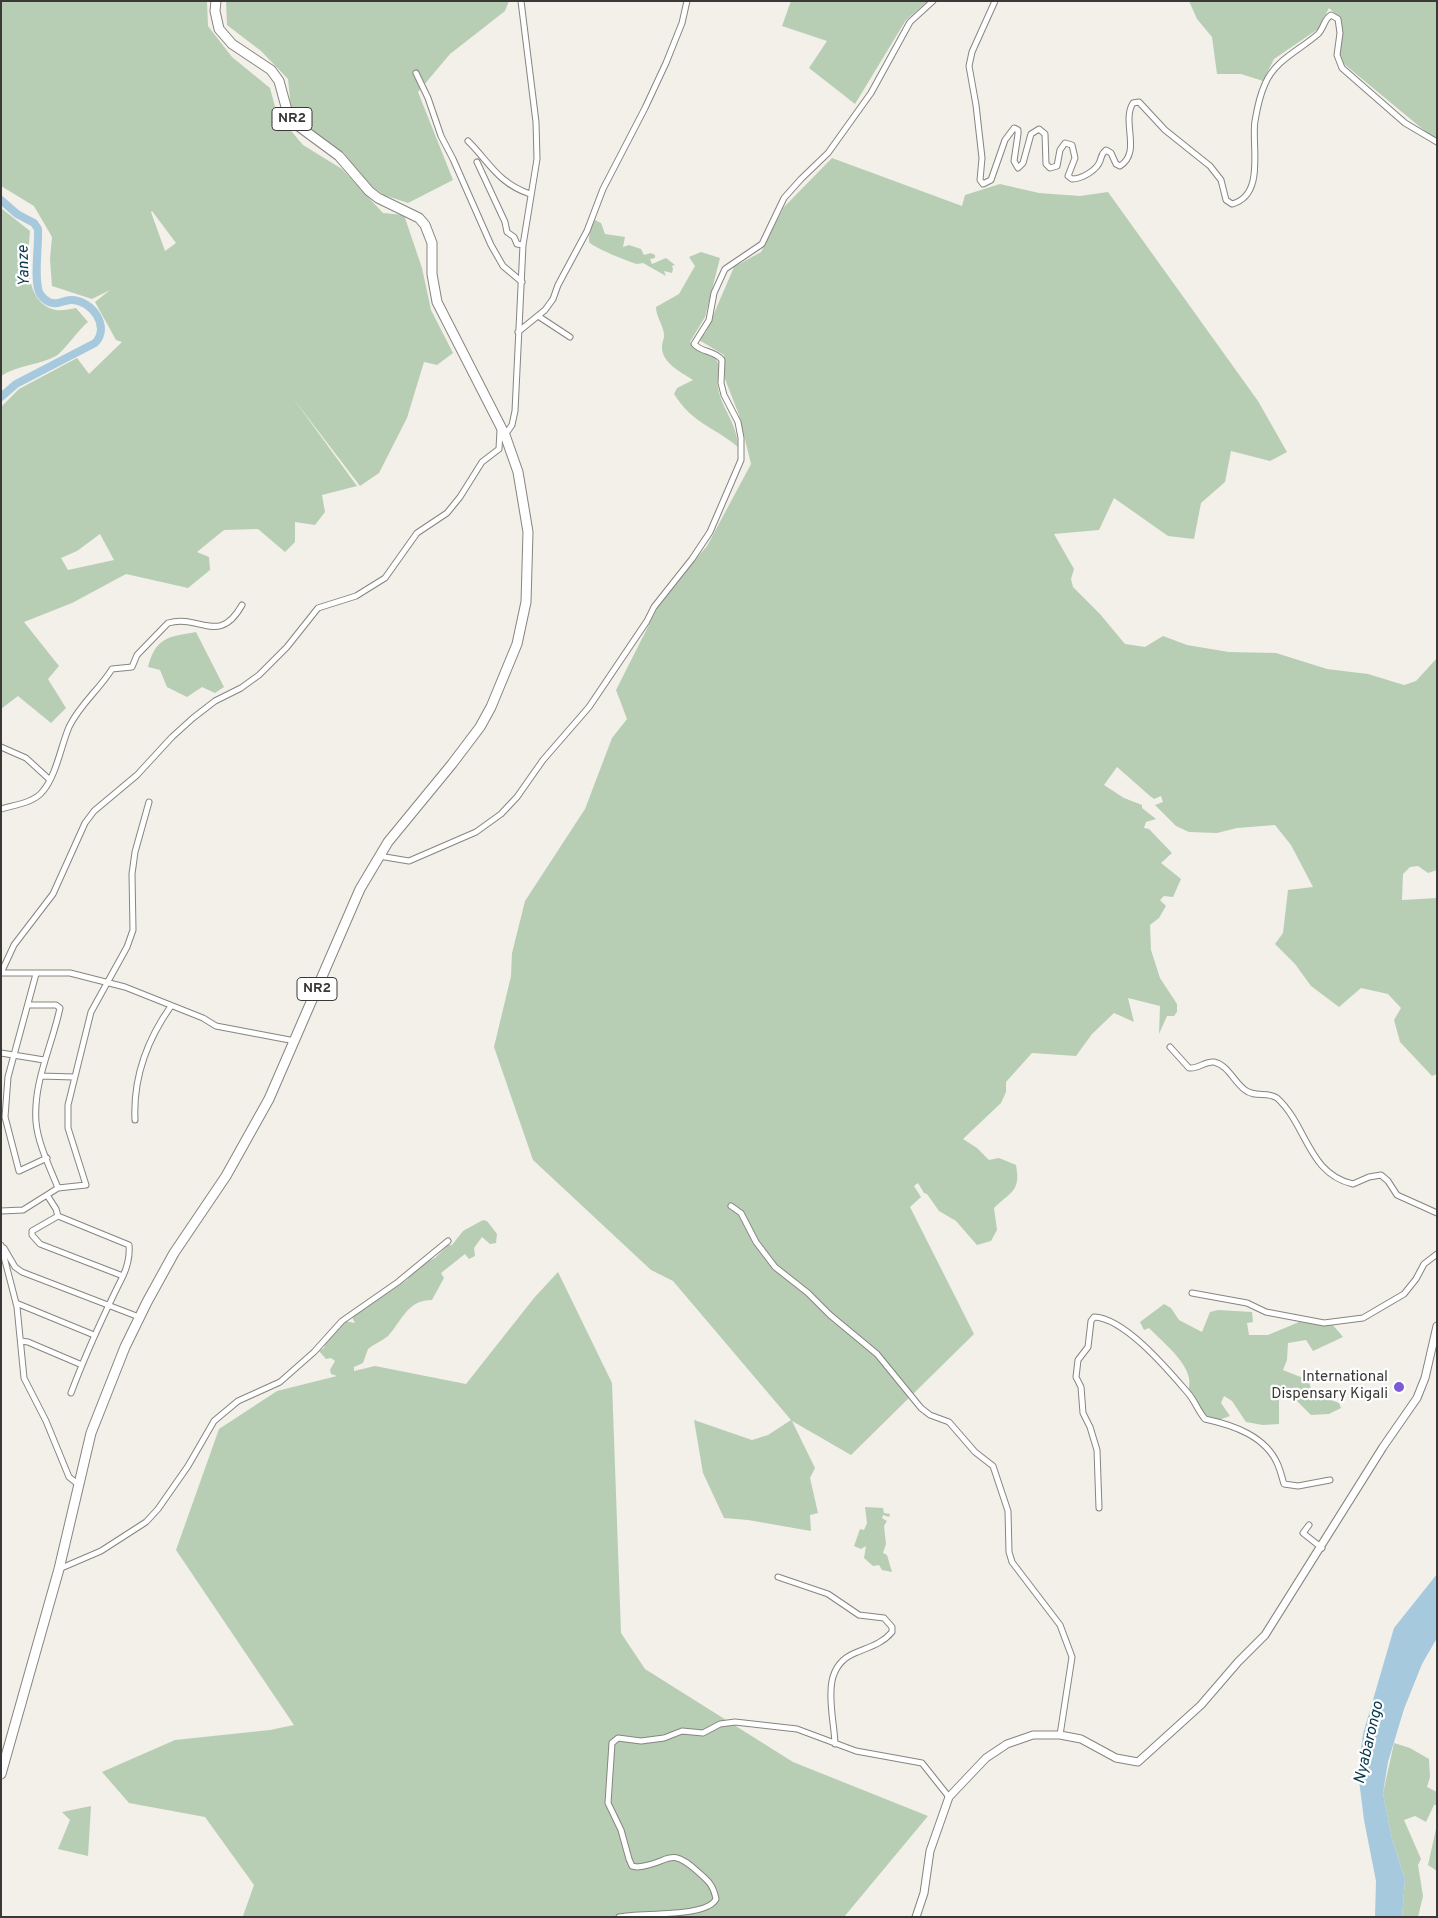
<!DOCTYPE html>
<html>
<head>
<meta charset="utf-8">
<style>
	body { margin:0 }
	#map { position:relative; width:1438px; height:1918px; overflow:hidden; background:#f2f0e9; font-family:Overpass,sans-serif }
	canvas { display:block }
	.frame { position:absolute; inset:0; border:2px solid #3a3937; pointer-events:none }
</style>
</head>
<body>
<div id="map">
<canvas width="1438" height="1918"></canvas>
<div class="frame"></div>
</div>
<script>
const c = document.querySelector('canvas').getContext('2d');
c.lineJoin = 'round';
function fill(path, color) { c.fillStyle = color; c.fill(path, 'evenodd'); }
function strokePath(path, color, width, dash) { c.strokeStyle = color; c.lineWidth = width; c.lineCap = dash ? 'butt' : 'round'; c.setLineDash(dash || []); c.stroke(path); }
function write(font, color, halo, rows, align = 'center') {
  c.font = font + ' Overpass,sans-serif'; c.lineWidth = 4.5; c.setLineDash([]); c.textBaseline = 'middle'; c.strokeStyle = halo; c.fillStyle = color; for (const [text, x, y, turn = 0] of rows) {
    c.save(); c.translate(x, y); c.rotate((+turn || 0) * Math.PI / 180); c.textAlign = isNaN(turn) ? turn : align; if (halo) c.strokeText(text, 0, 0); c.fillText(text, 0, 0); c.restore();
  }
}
fill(new Path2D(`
	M1 1H207L208 26 232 57 270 88 277 114 303 145 342 169 383 213 404 215 422 268 431 310 453 353 437 365 424 362 407 418 379 473 360 486 293 398 357 486 322 495 325 512 315 525 295 522V542L285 552 258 529 224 530 197 552 209 557 210 570 188 588 126 574 72 603 24 622 59 666 48 679 66 708 51 723 18 696 1 709V407L19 389 77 358 89 374 122 342 116 340 95 302 110 290 92 299 52 286 50 259 52 237 34 206 1 186ZM152 211 176 243 165 251 151 212ZM100 534 114 560 68 570 61 558 77 551Z
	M226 1H509L505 11 450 54 418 92 453 180 408 203 384 195 364 181 344 153 306 127 291 109 288 79 261 51 227 25Z
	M791 1H928L906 20 855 104 809 68 827 41 782 26Z
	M1189 1H1437V141L1344 64 1340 55 1341 19 1329 8 1318 29 1274 59 1263 81 1241 74H1217L1212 37 1197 19Z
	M832 158 962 206 965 195 1000 184 1039 193 1080 196 1108 192 1258 401 1287 452 1270 461 1231 451 1225 482 1201 503 1194 539 1168 536 1114 498 1099 530 1054 534 1074 569 1071 579 1073 587 1100 614 1125 644 1145 647 1163 636 1187 645 1229 652 1276 653 1327 669 1368 674 1404 685 1416 681 1437 658V870L1428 873 1418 866 1410 867 1403 874 1402 900 1437 898V1074L1432 1076 1400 1042 1394 1020 1401 1008 1388 994 1361 988 1339 1007 1311 986 1295 964 1275 944 1283 933 1288 890 1313 887 1291 845 1275 825 1237 828 1217 833 1189 832 1176 826 1155 805 1163 802 1161 796 1154 799 1150 796 1117 767 1104 785 1124 798 1142 805V808L1156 819 1146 822 1144 828 1149 829 1172 853 1161 863 1181 879 1173 897 1164 896 1160 900 1166 906 1159 918 1150 925 1151 950 1160 978 1177 1004V1012L1174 1016H1167L1159 1034 1160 1006 1128 998 1134 1022 1114 1013 1092 1034 1076 1056 1032 1053 1006 1082V1092L1001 1103 963 1139 977 1148 989 1160 999 1158 1016 1165C1021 1192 1011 1191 994 1208L997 1230 991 1241 977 1245 956 1221 939 1211 927 1194 924 1193 918 1183 914 1186 921 1197 910 1207 974 1334 851 1455 792 1421 815 1468 810 1478 818 1513 810 1515 811 1531 748 1520 724 1518 703 1473 694 1420 752 1440 768 1435 791 1420 673 1281 651 1270 533 1160 494 1047 511 976 512 953 525 901 585 809 612 738 627 719 616 690 663 597 707 546 751 464 739 415 725 379 724 355 699 340 706 332 734 267 761 252 784 207Z
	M1 208 30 231C28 256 23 303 56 310 62 311 70 309 76 308L88 322C79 329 63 352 56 356 39 365 18 365 1 376Z
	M595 220 601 223 605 234 625 237 623 247 629 245 641 249 644 255 651 253 655 255V258L650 259 652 264 666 258 675 265 672 266 673 269 672 273 664 271 666 276 643 263 637 264C629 262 595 248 590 243 587 239 592 224 595 220Z
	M701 252 720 258 705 317 690 342C697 355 711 351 717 361 722 368 716 379 718 388 722 410 737 422 738 447 713 426 693 424 674 394L677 388 693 380C681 372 661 363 662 346 662 342 665 337 664 334 663 324 656 317 656 307L679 294 695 266 689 257Z
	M196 632 224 687 215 693 202 687 187 697 167 687 160 670 148 667C156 637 168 637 196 632Z
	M483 1220 487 1221 497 1234 496 1243 490 1244 482 1237 474 1248 475 1256 469 1259 465 1254 441 1273 444 1278 432 1300C407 1300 402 1321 388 1336 382 1341 374 1344 368 1349L363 1363 354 1367V1371L375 1366 466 1384 534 1298 558 1272 612 1383 621 1633 645 1669 793 1762 928 1816 844 1917H240L243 1916 254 1885 205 1817 129 1803 102 1772 175 1740 270 1730 294 1725 176 1550 219 1429 277 1391 337 1376 331 1374 330 1370 335 1361 331 1358 326 1359 319 1351 324 1348 325 1343 345 1321 355 1323 352 1317 407 1280 415 1267 435 1258 448 1245H452L463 1231Z
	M1164 1304 1171 1308 1179 1320 1202 1332 1210 1312 1218 1310 1252 1312 1253 1322 1247 1323 1249 1335H1268L1299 1322 1332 1324 1343 1337 1313 1351 1306 1340 1288 1343 1287 1360 1283 1370 1308 1380 1313 1393 1339 1403 1341 1408 1329 1414 1311 1415 1298 1402 1283 1393 1279 1399V1424L1263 1425 1246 1422 1232 1401 1224 1396 1221 1403 1230 1416 1213 1422 1205 1415 1188 1391C1197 1368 1164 1344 1149 1328L1144 1330 1140 1322Z
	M865 1507 883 1508 884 1513 890 1514 889 1517 883 1515 882 1518 887 1521 884 1526 886 1544 883 1553 887 1555 892 1572 882 1570 879 1565 873 1566 864 1558 866 1546 861 1549 854 1546 860 1529 864 1530 867 1523Z
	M1394 1743 1410 1748 1429 1759 1430 1777 1427 1787 1437 1792V1805H1434L1426 1822 1415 1816 1404 1820 1421 1859 1418 1865 1423 1896 1418 1917H1402L1405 1879 1392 1839 1383 1793Z
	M91 1806 88 1856 58 1849 70 1820 62 1812Z
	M1436 1829H1437V1871L1428 1865Z`), '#b7ceb5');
fill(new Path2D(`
	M1437 1574V1638L1422 1664 1404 1709 1388 1762 1383 1793 1392 1839 1405 1879 1402 1917H1375L1376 1881 1364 1820 1358 1772 1363 1734 1394 1628Z`), '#a6c9dd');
strokePath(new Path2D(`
	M1 200 17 214 34 223 38 229C39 245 33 282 40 294 42 297 45 300 49 302 57 306 63 300 71 300 92 300 111 327 95 343L16 384 1 397`), '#a6c9dd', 8);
const street = new Path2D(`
	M995 1 972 52 969 66 976 105 982 158 980 180 983 184 991 180 1005 140 1014 128 1018 130V134L1014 161 1018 168 1023 163 1031 134 1039 129 1045 134 1046 164 1050 168 1057 166 1060 150 1065 143 1072 145 1075 158 1068 176 1072 179C1082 179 1097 170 1100 161 1102 156 1101 154 1106 150L1111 153 1116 164 1120 166C1142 152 1121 122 1133 103L1139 102 1165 130 1210 166 1221 180 1226 200 1232 204C1266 195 1251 145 1255 121 1257 109 1260 95 1265 84 1275 60 1300 50 1318 34 1324 28 1324 19 1331 15L1338 19 1340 33 1337 55 1342 68 1405 123 1437 142
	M416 73 428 98 441 136 453 159 491 245 503 266 522 282
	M468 141C490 163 498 183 530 194
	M477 162 505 222 507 232 514 237 517 244 523 245
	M538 316 570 337
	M518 332 545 310 553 299 558 285 587 231 603 189 645 108 666 63 682 23 687 1
	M505 435 512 425 515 411 523 245 537 159 536 122 521 1
	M1 747 26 758 49 779
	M1 809C14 805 34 803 43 791 56 776 61 746 69 727 80 704 99 690 112 669L132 667 137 655 168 623C200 614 219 646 242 605
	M379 856 409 861 476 832 501 814 517 797 543 760 589 707 647 621 654 607 692 559 710 532 741 460V438L738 422 724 395 721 383 722 360C714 350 702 353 694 344L709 320 714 293 725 269 762 244 784 198 801 179 828 153 871 93 910 22 933 1
	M36 974 8 1077 5 1117 19 1171 47 1158
	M29 1005H56L60 1008C52 1046 33 1082 36 1122 38 1144 50 1168 58 1188
	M295 1041 216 1026 203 1018 125 987 70 973H1L14 945 53 894 85 823 94 811 137 775 172 737 193 718 215 701 241 688 259 675 287 647 318 608 356 596 385 578 417 533 447 513 460 497 482 462 499 449 500 430
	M1170 1047 1189 1068C1199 1069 1205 1061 1214 1062 1228 1065 1234 1082 1245 1090 1255 1098 1268 1091 1277 1098 1307 1125 1308 1174 1353 1184L1369 1177 1381 1175 1388 1181 1397 1195 1437 1213
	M1 1053 44 1060
	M41 1076 74 1077
	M135 1120C133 1079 147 1040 171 1006
	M47 1195 56 1209 58 1216
	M731 1206 741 1213 756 1242 775 1267 808 1293 830 1315 877 1354 921 1408 930 1415 949 1422 975 1452 993 1466 1008 1511 1009 1552 1012 1562 1060 1625 1072 1657 1060 1735
	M1 1211 23 1210 58 1188 86 1185 68 1128V1105L91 1012 127 947 133 930 132 874 135 852 149 802
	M1 1245 17 1307 24 1378 46 1421 69 1477 79 1485
	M4 1248 15 1267 22 1272 139 1317
	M1192 1293 1247 1303 1266 1312 1324 1323 1363 1318 1404 1294 1416 1279 1424 1264 1437 1254
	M16 1303 94 1335
	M21 1341 28 1342 82 1365
	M71 1393C86 1353 104 1314 123 1276 128 1265 130 1256 129 1245L58 1216 32 1231V1235L40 1244 123 1276
	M1099 1508 1097 1450 1090 1427 1083 1413 1081 1387 1076 1377 1078 1360 1088 1347 1091 1321 1094 1317C1125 1318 1169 1371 1188 1393 1195 1401 1198 1411 1205 1419 1233 1425 1266 1436 1278 1465 1281 1472 1282 1478 1284 1484L1298 1486 1330 1480
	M1309 1525 1303 1533 1322 1548
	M59 1569 101 1551 146 1522 158 1509 188 1466 214 1421 238 1401 280 1382 314 1352 342 1321 398 1282 448 1241
	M778 1577 828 1594 859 1615 884 1618 892 1627V1632C882 1644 869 1647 855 1653 818 1668 834 1713 835 1744
	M619 1917C640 1912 707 1918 716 1899 713 1884 708 1881 697 1871 668 1845 670 1864 637 1867L632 1866 629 1859 621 1830 608 1803 612 1743 618 1738 641 1741 664 1738 682 1731 703 1733 720 1724 735 1722 797 1729 856 1751 922 1763 949 1797`);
const secondary = new Path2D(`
	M916 1917 924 1893 930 1851 949 1797 986 1758 1007 1744 1033 1735H1060L1081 1739 1116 1758 1138 1762 1201 1705 1238 1662 1265 1635 1383 1447 1417 1398 1425 1378 1437 1326`);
const highway = new Path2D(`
	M1 1774 59 1569 91 1433 125 1347 147 1302 174 1253 226 1176 269 1099 360 889 388 842 452 764 480 727 491 707 517 644 526 602 528 532 518 472 505 435 437 302 432 274V243L425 225 419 218 378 198 369 191 339 156 297 125 288 114 279 81 271 70 232 44 219 29 215 11 216 1`);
strokePath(street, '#87857f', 7);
strokePath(secondary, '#87857f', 9);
strokePath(highway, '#87857f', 11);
strokePath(street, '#fff', 5);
strokePath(secondary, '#fff', 7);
strokePath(highway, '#fff', 9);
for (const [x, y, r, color] of [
	[1399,1387,6,"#795cd6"]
]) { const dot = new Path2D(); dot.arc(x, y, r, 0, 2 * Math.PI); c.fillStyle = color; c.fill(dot); strokePath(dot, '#fff', 2); }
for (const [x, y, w] of [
	[292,119,40],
	[317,989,40]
]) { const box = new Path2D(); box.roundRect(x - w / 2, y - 11.5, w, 23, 4); c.fillStyle = '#fff'; c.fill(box); strokePath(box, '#3a3937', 1); }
write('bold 14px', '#3a3937', null, [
	["NR2",292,119],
	["NR2",317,989]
]);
write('15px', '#3a3937', '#fff', [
	["International",1388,1378],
	["Dispensary Kigali",1388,1395]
], 'right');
write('italic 16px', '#06374c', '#fff', [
	["Yanze",25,266,-92],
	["Nyabarongo",1370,1743,-77]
]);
</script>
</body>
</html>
